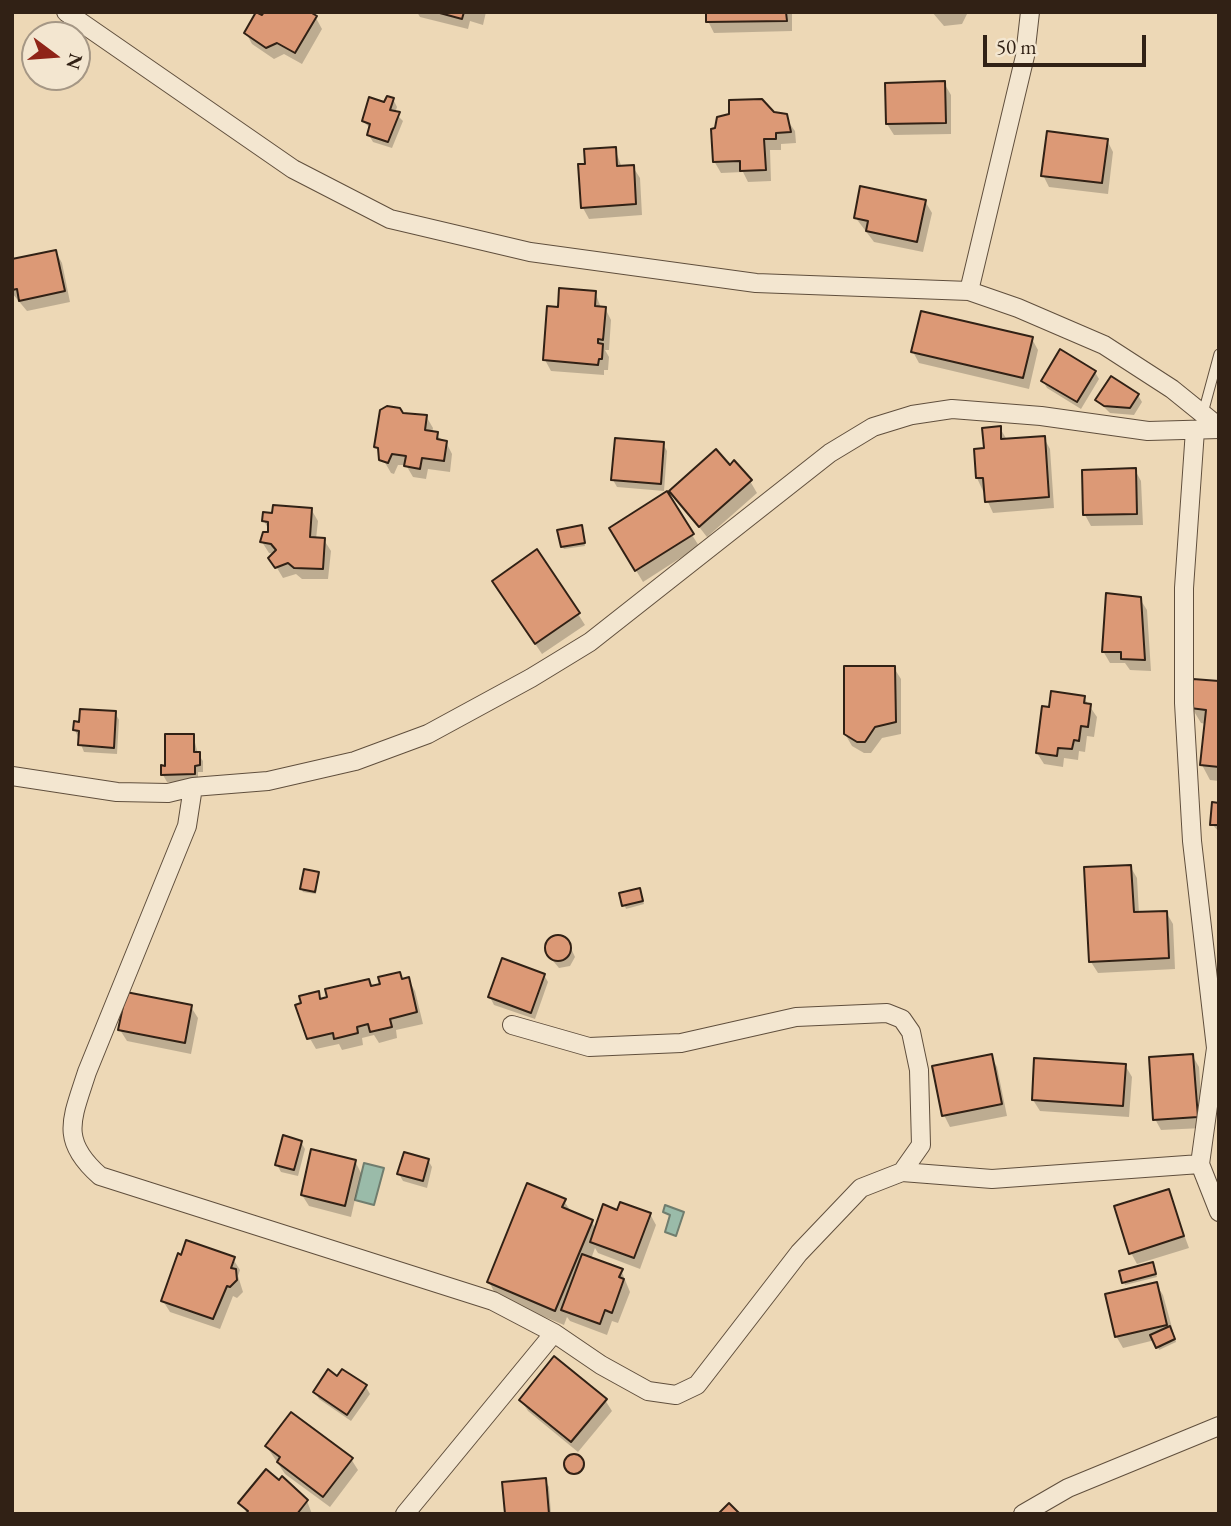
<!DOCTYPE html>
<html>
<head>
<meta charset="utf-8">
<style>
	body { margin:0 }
	#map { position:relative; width:1231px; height:1526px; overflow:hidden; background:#edd8b6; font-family:"EB Garamond",serif }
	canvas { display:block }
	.frame { position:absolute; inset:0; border:14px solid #312115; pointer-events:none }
	.north { position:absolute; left:21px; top:21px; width:70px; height:70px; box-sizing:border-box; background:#f3e6d0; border:2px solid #a59785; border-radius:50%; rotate:106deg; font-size:19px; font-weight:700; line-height:28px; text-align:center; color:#312115 }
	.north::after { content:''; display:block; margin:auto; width:24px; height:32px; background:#8f2418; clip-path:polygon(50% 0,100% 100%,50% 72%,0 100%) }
	.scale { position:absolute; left:983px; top:35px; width:163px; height:32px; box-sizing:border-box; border:4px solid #312115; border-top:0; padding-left:9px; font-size:21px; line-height:24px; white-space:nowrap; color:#312115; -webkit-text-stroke:5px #f3e6d0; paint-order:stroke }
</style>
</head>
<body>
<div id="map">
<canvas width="1231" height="1526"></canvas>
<div class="frame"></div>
<div class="north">N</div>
<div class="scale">50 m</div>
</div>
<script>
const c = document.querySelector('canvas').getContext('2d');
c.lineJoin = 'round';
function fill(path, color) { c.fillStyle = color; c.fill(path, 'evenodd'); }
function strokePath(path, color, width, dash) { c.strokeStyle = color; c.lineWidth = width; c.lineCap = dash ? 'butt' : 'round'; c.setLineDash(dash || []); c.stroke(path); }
const water = new Path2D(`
	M364 1163 384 1168 374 1205 355 1200Z
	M665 1205 684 1212 676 1236 665 1232 670 1215 663 1212Z`);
fill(water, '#9abba9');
strokePath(water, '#707d6e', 2);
fill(new Path2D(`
	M417 12H486L483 25 470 21 468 29 420 17Z
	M708 12H792V31L714 33 708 21Z
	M932 12H968L962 24 944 26Z
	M263 18H316L322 29 302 64 284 54 274 59 252 44 246 33Z
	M944 83 951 95V134L894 135 887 124Z
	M393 99 397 107 395 113 403 121 392 148 373 142 369 135 371 129 363 121Z
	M782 113 795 131 796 143 781 144V150H770L771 181 748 182 743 172 721 173 714 161 774 114Z
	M1107 140 1113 152 1108 194 1049 187 1043 175Z
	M615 149 622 168 633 167 640 178 642 215 589 219 583 208 587 165Z
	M925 201 932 213 923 252 874 242 855 217Z
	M56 252 62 263 70 302 27 311 12 293V261Z
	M595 292 601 308H605L611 320 609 350H605L609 357 608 370H604V375L551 371 545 360 559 309Z
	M1032 339 1038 350 1029 389 919 363 913 352Z
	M1095 372 1099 379 1081 409 1047 388 1043 381Z
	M1138 395 1142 402 1134 415 1110 413 1097 400Z
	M402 415 426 416 433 428 432 433 446 442 452 454 450 472 428 469 426 479 413 477 406 465H398L394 474 391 473 376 447Z
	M1000 428 1007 440 1044 438 1050 449 1054 508 993 513 977 478 986 450Z
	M663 444 667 451 664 491 617 487 613 480Z
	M730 467 750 481 757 493 707 537 671 491Z
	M1135 470 1141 481 1143 525 1091 526 1085 515 1083 472Z
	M666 494 699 546 643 582 611 529Z
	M311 509 318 521 316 539 324 540 331 551 328 579H302L296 574 283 578 271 558 275 554 269 553 262 542 270 532 264 521 274 515Z
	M582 530 585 546 564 549 562 546Z
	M500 592 578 614 585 625 542 654Z
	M1140 599 1147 610 1151 671 1130 670 1125 663H1110L1103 651Z
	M894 668 901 679V734L882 738 871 753H864L852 746 845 734Z
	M1219 683V781L1210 780 1202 765 1206 724 1201 723 1192 708Z
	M1084 698 1097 717 1094 737 1087 736 1085 752 1079 751 1078 760 1064 758 1063 767 1044 764 1037 753Z
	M115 713 119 720 117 754 84 752 75 730Z
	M193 735 198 754 203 761V772H198V781L167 782 163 775Z
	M1219 804V832L1212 824Z
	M1130 866 1137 878 1139 914 1166 912 1173 924 1175 969 1098 973 1091 962Z
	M318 874 316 894 303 892 301 888Z
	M641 893 644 904 626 909 621 894Z
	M561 937 568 942 575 957 570 966 559 968 548 955V943L553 938Z
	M399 974 403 981 408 979 415 991 423 1024 396 1030 397 1038 379 1043 374 1035 362 1038 363 1045 342 1050 339 1044 316 1049 301 1023 297 1006 318 993 322 1000 369 981 372 988 382 985Z
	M544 975 548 982 535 1019 494 1005 490 997Z
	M191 1007 198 1018 191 1054 127 1041 120 1030Z
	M1192 1055 1199 1067 1203 1128 1161 1130 1155 1119Z
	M991 1056 997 1067 1007 1116 950 1127 944 1115Z
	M1125 1065 1132 1077 1129 1117 1040 1111 1033 1100Z
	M301 1142 305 1149 298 1176 281 1172 277 1165Z
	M428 1160 432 1167 427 1188 403 1181 399 1174Z
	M355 1161 361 1173 351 1217 309 1206 302 1195Z
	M1168 1191 1189 1248 1137 1264 1131 1253Z
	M564 1201 572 1213 591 1221 596 1229 618 1212 650 1214 656 1225 640 1269 598 1253 595 1248 591 1259 621 1270 630 1292 618 1323 612 1321 607 1335 570 1321 567 1317 564 1325 497 1297 489 1282Z
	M233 1259 240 1270 238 1276 243 1292 237 1298 233 1296 220 1329 170 1312 163 1301Z
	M1154 1267 1157 1277 1125 1285 1124 1282Z
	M1156 1284 1163 1295 1176 1342 1159 1350 1155 1340 1123 1348 1116 1336Z
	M366 1387 370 1394 351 1421 319 1399 315 1392Z
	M521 1400H605L612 1411 578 1452 528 1411Z
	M267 1447 351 1459 358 1470 330 1507 285 1474Z
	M567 1465a9 9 0 1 1 18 0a9 9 0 1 1-18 0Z
	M545 1480 549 1487 551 1514H507Z
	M307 1501 312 1514H247L241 1503Z`), '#0003');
const building = new Path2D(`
	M256 12 262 15 264 12H310L317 16 295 53 277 43 266 48 244 33Z
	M436 12H464L462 19Z
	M706 12H786L787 21 706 22Z
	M945 81 946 123 886 124 885 83Z
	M387 96 394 98 390 110 400 112 388 142 367 135 370 124 362 121 369 97 384 102Z
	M762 99 774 112 787 114 791 132 776 133V139H764L766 170 740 171V161L713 162 711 129 715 128 717 117 729 114V100Z
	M1047 131 1108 139 1102 183 1041 176Z
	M616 147 617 166 634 165 636 204 581 208 578 164H585L584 149Z
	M860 186 926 200 917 242 866 231 868 221 854 218Z
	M56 250 65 291 19 301 17 289 12 290V259Z
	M559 288 596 291 595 306 606 307 603 340 598 339V343L603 344 602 359H599L598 365 543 360 547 306 558 307Z
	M921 311 1033 337 1023 378 911 352Z
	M1060 349 1096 371 1077 402 1041 381Z
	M1111 376 1139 394 1130 408 1104 406 1095 400Z
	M387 406 400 408 403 413 427 415 425 430 438 432 437 439 447 441 444 461 422 458 420 469 404 466 406 456 392 454 388 463 379 460 378 448 374 447 380 410Z
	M1001 426V439L1045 436 1049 497 985 502 983 478H976L974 449 984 448 982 428Z
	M615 438 664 442 661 484 611 480Z
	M716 449 730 465 734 460 752 480 699 527 669 491Z
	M1136 468 1137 514 1083 515 1082 470Z
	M667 491 694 534 635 571 609 528Z
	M273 505 312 508 310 537 325 538 323 569 294 568 288 563 275 568 268 558 276 550 271 544 260 542 263 532H268V522L262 521 263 512 272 513Z
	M582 525 585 543 561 547 557 530Z
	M537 549 580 613 535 644 492 581Z
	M1106 593 1141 597 1145 660 1121 659V652H1102Z
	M844 666H895L896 722 875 727 865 742H857L844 734Z
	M1193 679 1219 681V767L1200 765 1206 710 1190 708Z
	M1051 691 1085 696 1084 703 1091 704 1088 727 1081 726 1079 741 1074 740 1072 749 1058 748 1057 756 1036 753 1042 706 1049 707Z
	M80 709 116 711 114 748 78 745 79 731 73 730 74 721 79 722Z
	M165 734H194V752H200V765L195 766V774L161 775V765L165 766Z
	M1212 802 1219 803V825H1210Z
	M1131 865 1134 912 1167 911 1169 958 1089 962 1084 867Z
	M304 869 319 872 315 892 300 889Z
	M640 888 643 901 622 906 619 893Z
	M545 948a13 13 0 1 1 26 0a13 13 0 1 1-26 0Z
	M502 958 545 974 531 1013 488 997Z
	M400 972 402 979 409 977 417 1012 390 1019 392 1027 370 1032 368 1024 357 1027 358 1033 334 1039 333 1033 307 1039 295 1005 301 1003 299 996 319 991 320 999 327 997 325 989 369 979 371 986 380 984 378 977Z
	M126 992 192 1005 185 1043 118 1030Z
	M992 1054 1002 1104 942 1116 932 1066Z
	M1193 1054 1198 1117 1153 1120 1149 1057Z
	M1034 1058 1126 1064 1123 1106 1032 1100Z
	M283 1135 302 1141 294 1170 275 1165Z
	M311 1149 356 1160 345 1206 301 1195Z
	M404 1152 429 1159 423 1181 397 1174Z
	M527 1183 566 1199 562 1207 593 1220 555 1311 487 1282Z
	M1169 1189 1184 1236 1129 1254 1114 1206Z
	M620 1202 651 1213 634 1258 590 1242 603 1204 617 1210Z
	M186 1240 235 1257 231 1268 236 1269 237 1280 230 1287 227 1286 213 1319 161 1301 178 1253 181 1255Z
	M582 1254 623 1269 619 1277 624 1279 612 1313 605 1310 600 1324 561 1310Z
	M1153 1262 1156 1274 1122 1283 1119 1271Z
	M1157 1282 1167 1325 1115 1337 1105 1294Z
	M1170 1326 1175 1339 1156 1348 1150 1335Z
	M554 1356 607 1399 571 1442 519 1400Z
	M328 1369 337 1376 342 1369 367 1385 347 1415 313 1392Z
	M291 1412 353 1458 323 1497 277 1462 280 1457 265 1446Z
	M564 1464a10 10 0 1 1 20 0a10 10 0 1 1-20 0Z
	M266 1469 279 1480 282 1476 308 1500 297 1514H246L248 1511 238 1503Z
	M546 1478 549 1514H505L502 1482Z
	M729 1503 740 1514H718Z`);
fill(building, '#dc9976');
strokePath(building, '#312115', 2);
const service = new Path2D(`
	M1203 413 1219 354`);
const minor = new Path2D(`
	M66 12 293 169 390 219 530 252 756 283 969 291 1018 308 1104 345 1172 389 1219 427
	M969 291 1025 56 1030 12
	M1195 430 1184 588V703L1192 841 1216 1048 1200 1164 1219 1212
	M12 776 117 792 168 793 193 787 268 781 355 761 428 734 531 678 590 642 830 453 873 427 912 415 952 409 1041 416 1148 431 1219 429
	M193 787 187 826 87 1072C72 1119 59 1140 100 1176L493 1301 554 1333 601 1365 648 1391 676 1395 697 1385 799 1253 861 1188 902 1172 992 1179 1200 1164
	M512 1025 589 1047 681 1043 796 1017 887 1013 902 1019 911 1032 919 1070 921 1145 902 1172
	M405 1514 554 1333
	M1023 1514 1068 1488 1219 1426`);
strokePath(service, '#604f3d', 11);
strokePath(minor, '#604f3d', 20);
strokePath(service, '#f3e6d0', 9);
strokePath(minor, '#f3e6d0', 18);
</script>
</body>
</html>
